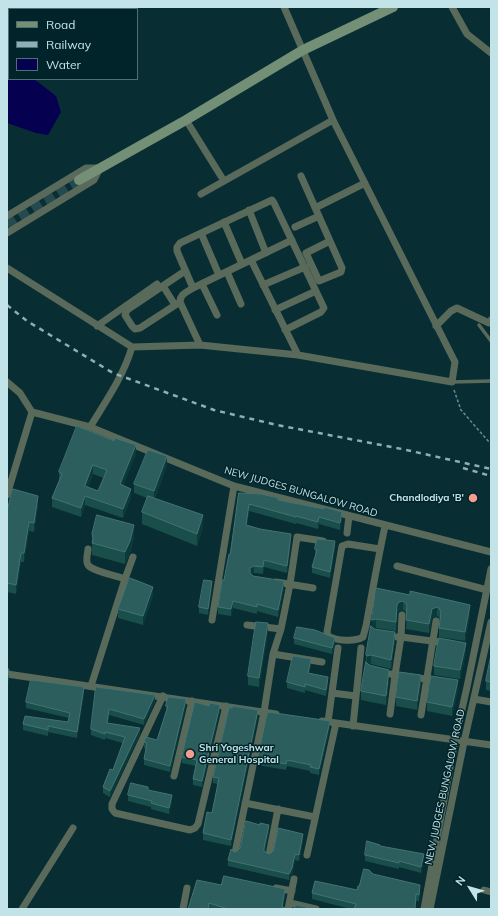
<!DOCTYPE html>
<html>
<head>
<meta charset="utf-8">
<style>
	body { margin:0 }
	#map { position:relative; width:498px; height:916px; overflow:hidden; background:#082e33; font-family:Mulish,sans-serif }
	canvas { display:block }
	.frame { position:absolute; inset:0; border:8px solid #c2e3e8; pointer-events:none }
	.legend { position:absolute; left:8px; top:8px; width:130px; height:72px; box-sizing:border-box; background:#002429; border:1px solid #4e7075; margin:0; padding:5px 7px; list-style:none; font-size:12px; color:#c2e3e8 }
	.legend li { display:flex; align-items:center; gap:8px; height:20px }
	.legend b { width:20px; border:1px solid #4e7075 }
	.north { position:absolute; left:450px; top:868px; width:40px; height:40px; -webkit-text-stroke:3px #002429; paint-order:stroke; rotate:307deg; font-size:11px; font-weight:700; line-height:16px; text-align:center; color:#c2e3e8 }
	.north::after { content:''; display:block; margin:auto; width:14px; height:18px; background:#c2e3e8; clip-path:polygon(50% 0,100% 100%,50% 72%,0 100%) }
</style>
</head>
<body>
<div id="map">
<canvas width="498" height="916"></canvas>
<div class="frame"></div>
<ul class="legend">
<li><b style="height:5px;background:#738f76"></b>Road</li>
<li><b style="height:5px;background:#8eb0b5"></b>Railway</li>
<li><b style="height:11px;background:#060051"></b>Water</li>
</ul>
<div class="north">N</div>
</div>
<script>
const c = document.querySelector('canvas').getContext('2d');
c.lineJoin = 'round';
function fill(path, color) { c.fillStyle = color; c.fill(path, 'evenodd'); }
function strokePath(path, color, width, dash) { c.strokeStyle = color; c.lineWidth = width; c.lineCap = dash ? 'butt' : 'round'; c.setLineDash(dash || []); c.stroke(path); }
function write(font, color, halo, rows, align = 'center') {
  c.font = font + ' Mulish,sans-serif'; c.lineWidth = 3; c.setLineDash([]); c.textBaseline = 'middle'; c.strokeStyle = halo; c.fillStyle = color; for (const [text, x, y, turn = 0] of rows) {
    c.save(); c.translate(x, y); c.rotate((+turn || 0) * Math.PI / 180); c.textAlign = isNaN(turn) ? turn : align; if (halo) c.strokeText(text, 0, 0); c.fillText(text, 0, 0); c.restore();
  }
}
fill(new Path2D(`
	M7 58 9 59V79H34L56 96 61 112 48 135 36 133 7 123Z`), '#060051');
strokePath(new Path2D(`
	M7 225 79 180`), '#24494e', 10, [10, 5]);
strokePath(new Path2D(`
	M454 390 461 410 490 443`), '#698d92', 1.5, [3, 2]);
strokePath(new Path2D(`
	M479 325 491 341
	M452 382 491 381`), '#596a5b', 3.5);
strokePath(new Path2D(`
	M452 7 467 34 491 53
	M186 120 224 181
	M301 176 342 268 341 272 319 281 306 253 330 241
	M201 194 333 120
	M315 208 365 183
	M249 210 266 253
	M7 216 86 168H100L94 180 7 233
	M224 222 242 264
	M295 227 319 216
	M201 233 219 275
	M251 260 298 355
	M7 268 132 347 200 345 298 355 452 382 455 362 333 120 284 7
	M227 272 241 304
	M202 284 217 315
	M263 285 305 267
	M163 286 175 305
	M193 288 292 240
	M180 302 140 328 135 329 132 326 125 315 127 310 185 271
	M275 310 316 291
	M97 326 157 284
	M436 326 451 311 457 308 489 323 491 320
	M200 345 180 302C180 294 187 292 193 288L177 251V247L180 243 272 200 274 203 324 308 321 312 285 330
	M7 382 20 393 32 412
	M90 427C106 401 123 377 132 347
	M7 495 32 412 90 427 234 486 491 552
	M347 533 349 516
	M88 549C88 553 85 560 88 565 92 571 117 576 125 579L91 686
	M380 549 348 544 342 546 327 632 328 636C337 641 355 642 363 637L366 626C372 593 378 559 385 526
	M397 566 487 590
	M125 579 133 557
	M276 582 313 588
	M212 620 234 486
	M247 625 281 629
	M397 637H401L402 615
	M273 654 322 662
	M7 674 276 714
	M440 681 395 675 401 637 447 643
	M332 693 356 696
	M163 696 112 804V809L115 813 190 830 195 828 198 824 226 706
	M474 699 491 702
	M390 714 395 675 391 674
	M421 715 436 621
	M322 721 491 745
	M328 722 338 648
	M353 726 361 648
	M174 776 192 701
	M245 803 315 817
	M235 853 264 712 273 654 281 629 290 584 297 537 323 541
	M269 855 278 809
	M307 855 336 723
	M276 888 292 891
	M484 890 491 892
	M290 903 316 909
	M22 909 73 828
	M183 909 187 888
	M288 909 294 879
	M424 909 455 740 467 687 491 569
	M430 909 464 742 491 622`), '#596a5b', 7);
strokePath(new Path2D(`
	M79 180 186 120 303 50 393 7`), '#738f76', 10);
strokePath(new Path2D(`
	M7 305 27 321 113 373 214 410 277 425 402 449 491 469
	M463 468 491 476`), '#8eb0b5', 2.5, [5, 5]);
fill(new Path2D(`
	M136 454 123 485 131 498 123 518 85 505 81 517 52 507V498L59 482V472ZM93 474 104 478 98 491 88 487Z
	M167 465 155 498 203 527 197 546 142 524V512L147 498 134 493V484Z
	M239 493 278 500 342 519 340 530 319 524 318 529 296 523V524L249 511 247 525 291 541 287 573 264 567 263 574 254 573 251 575 253 576 284 588 278 617 257 611V614L233 608 231 616 218 614V607L224 580 230 554Z
	M38 505 34 532 29 531 24 562H21L16 594 7 592V511Z
	M92 534 134 537 130 553 125 564 92 555Z
	M335 547 330 578 312 573V567L316 555H315V549Z
	M212 587 208 615 199 613V607Z
	M376 588 470 614 465 641 439 637V628L440 619 439 617 437 616 432 618 429 633 406 629 407 614 406 612 403 610 399 611 397 614 396 631 376 628 374 629 395 641 391 669 371 664 369 665 389 679 386 705 361 700V691L366 662V655L372 627Z
	M153 596 143 625 118 618V609Z
	M268 632 259 687 248 685V676Z
	M294 638 335 644 332 654 294 644Z
	M466 652 460 679 434 675V666Z
	M491 655V691L486 690V681Z
	M311 665 309 673 328 683 326 696 305 690V693L287 688V682Z
	M421 684 417 710 396 706V697Z
	M96 687 155 701 144 725 109 715 108 723 140 734 110 797 103 793V787L113 770 123 743 105 738V740L91 735V729Z
	M458 689 452 716 427 711V702Z
	M84 693 77 738 48 732V736L23 730V724L68 722 69 718 26 708V702Z
	M186 705 170 772 144 765V759L146 749 144 748V742L157 740 166 711V706Z
	M232 708 258 716 231 846 203 840V833L212 813 218 784 213 783V777Z
	M220 711 202 787 193 785V779L196 766 182 763V757Z
	M330 727 319 775 310 773V771L287 766 286 770 258 765V759Z
	M148 790 172 801 169 814 151 809V807L128 801V795Z
	M269 831 265 851 268 854 271 853 303 840 299 861 295 860 292 875 289 880 228 866V860L234 852H236Z
	M380 846 424 860 421 873 399 867V869L365 861V855Z
	M373 874 420 891 419 901H416L415 909H351L312 899V893L357 890 359 886Z
	M221 885 285 895 283 907 293 909H188Z`), '#194e4b');
fill(new Path2D(`
	M136 445V454L120 493V484Z
	M167 456V465L154 500V491Z
	M93 465V474L85 495V486Z
	M131 489V498L123 518V509Z
	M38 496V505L34 532V523Z
	M85 496V505L81 517V508Z
	M249 504V511L246 532V525Z
	M342 512V519L340 530V523Z
	M203 515V527L197 546V534Z
	M319 517V524L318 529V522Z
	M29 522V531L24 562V553Z
	M134 525V537L130 553 125 564V552Z
	M291 534V541L287 573V566Z
	M335 541V547L330 578V572Z
	M21 553V562L16 594V585Z
	M264 560V567L263 574V567Z
	M254 566V573L250 575V580V568Z
	M212 581V587L208 615V609Z
	M284 581V588L278 617V610Z
	M153 587V596L143 625V616Z
	M233 601V608L231 616V609Z
	M403 601V610L399 611 397 614 396 631 397 605 399 602Z
	M470 605V614L465 641V632Z
	M437 607V616L432 618 429 633V624L432 609Z
	M376 619V628L372 629V620Z
	M268 623V632L259 687V678Z
	M395 632V641L391 669V660Z
	M335 638V644L332 654V648Z
	M466 643V652L460 679V670Z
	M371 655V664L367 665V656Z
	M311 659V665L308 679V673Z
	M9 669V680L7 696V685Z
	M389 670V679L386 705V696Z
	M421 675V684L417 710V701Z
	M328 677V683L326 696V690Z
	M458 680V689L452 716V707Z
	M84 687V693L77 738V732Z
	M155 695V701L144 725V719Z
	M186 699V705L170 772V766Z
	M220 705V711L202 787V781Z
	M109 709V715L107 729V723Z
	M258 710V716L231 846V840Z
	M330 721V727L319 775V769Z
	M140 728V734L110 797V791Z
	M172 795V801L169 814V808Z
	M269 825V831L264 854V848Z
	M303 834V840L299 861V855Z
	M295 854V860L292 875 289 880V874Z
	M424 854V860L421 873V867Z
	M285 889V895L283 909 282 907Z`), '#0a3b3a');
const building = new Path2D(`
	M77 426 114 441 115 438 136 445 120 484 131 489 123 509 85 496 81 508 52 498 62 474 59 472ZM93 465 107 470 98 491 85 486Z
	M148 450 167 456 154 491 134 484Z
	M13 489 38 496 34 523 29 522 24 553H21L16 585 7 583V511Z
	M239 493 261 494 278 498V500L324 509V507L342 512 340 523 319 517 318 522 296 516V517L249 504 246 525 260 529 291 534 287 566 264 560 263 567 254 566 250 568V573L253 576 284 581 278 610 257 604V607L233 601 231 609 218 607 222 580H224L229 554H230Z
	M148 496 203 515 197 534 142 512Z
	M97 515 134 525 130 541 125 552 92 543 93 538 92 534Z
	M317 539 335 541 330 572 312 567 317 550 315 549Z
	M130 578 153 587 143 616 118 609Z
	M204 580 212 581 208 609 199 607Z
	M376 588 410 595V591L470 605 465 632 439 628 441 612 439 608 437 607 432 609 429 624 406 620 407 606 406 603 403 601 399 602 397 605 396 622 376 619 372 620Z
	M256 622 268 623 259 678 248 676Z
	M371 626 374 629 395 632 391 660 371 655 367 656 366 655Z
	M297 627 315 630 335 638 332 648 294 638Z
	M439 638 466 643 460 670 434 666Z
	M491 655V682L486 681Z
	M293 656 311 659 308 673 328 677 326 690 305 684V687L287 682Z
	M366 662 369 665 389 670 386 696 361 691Z
	M7 669H9L7 685Z
	M399 672 421 675 417 701 396 697Z
	M431 676 458 680 452 707 427 702Z
	M31 680 84 687 77 732 48 726V730L23 724 25 716 68 722 70 713 26 702Z
	M96 687 155 695 144 719 109 709 107 723 140 728 110 791 103 787 110 769 113 770 125 737 105 732V734L91 729Z
	M168 697 186 699 170 766 144 759 147 743 144 742 146 737 157 740 168 706H166Z
	M195 702 209 706 210 703 220 705 202 781 193 779 197 760 182 757Z
	M232 706 258 710 231 840 203 833 207 812 212 813 219 778 213 777 229 708H232Z
	M268 712 330 721 319 769 310 767 311 765 287 760 286 764 258 759Z
	M131 783 148 787V790L172 795 169 808 151 803 152 801 128 795Z
	M246 821 260 825V823L269 825 264 848V851L268 854 271 853 274 850 278 828 303 834 299 855 295 854 292 868 289 874 228 860 231 849 234 852H236L240 848Z
	M367 841 380 845V846L424 854 421 867 399 861V863L365 855Z
	M364 869 369 870 373 874 420 885 419 895 416 894 415 909H354L356 904 312 893 315 881 357 890 358 886H359Z
	M224 876 285 889 282 907 293 909H228L209 903 208 909H188L197 880 221 885Z
	M296 905 315 909H294Z`);
fill(building, '#2b5e5c');
strokePath(building, '#437372', 1);
for (const [x, y, r, color] of [
	[473,498,5,"#f59c90"],
	[190,754,5,"#f59c90"]
]) { const dot = new Path2D(); dot.arc(x, y, r, 0, 2 * Math.PI); c.fillStyle = color; c.fill(dot); strokePath(dot, '#002429', 1.5); }
write('10px', '#c2e3e8', '#002429', [
	["NEW JUDGES BUNGALOW ROAD",301,492,16],
	["NEW JUDGES BUNGALOW ROAD",445,787,-78]
]);
write('bold 10px', '#c2e3e8', '#002429', [
	["Chandlodiya 'B'",464,498],
	["Shri Yogeshwar",199,748,"left"],
	["General Hospital",199,760,"left"]
], 'right');
</script>
</body>
</html>
